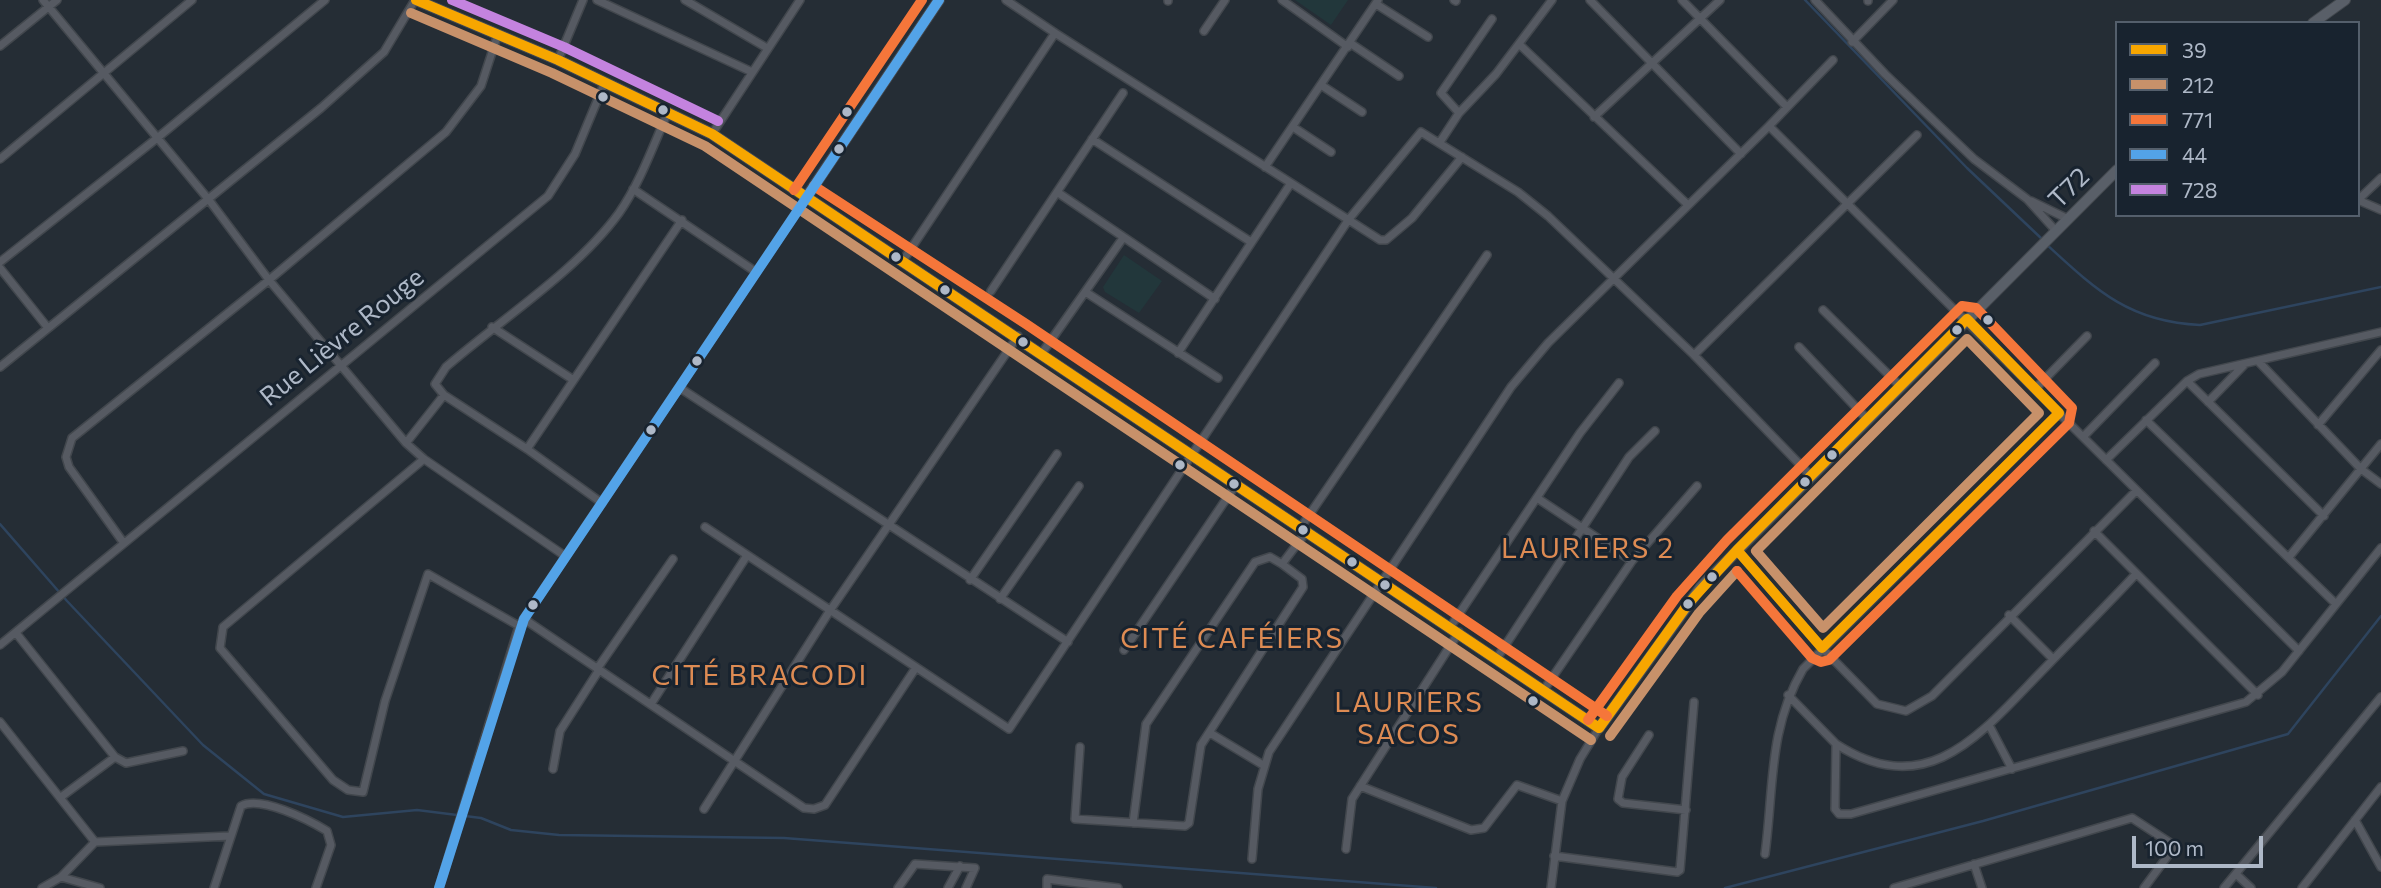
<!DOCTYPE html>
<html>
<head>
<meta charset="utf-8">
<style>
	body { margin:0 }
	#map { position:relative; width:2381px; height:888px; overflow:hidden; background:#252d35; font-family:Commissioner,sans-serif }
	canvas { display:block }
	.legend { position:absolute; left:2115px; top:21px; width:245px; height:196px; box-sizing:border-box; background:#18232f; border:2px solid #545f6c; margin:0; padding:9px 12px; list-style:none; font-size:21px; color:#aeb8c7 }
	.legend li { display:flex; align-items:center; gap:14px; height:35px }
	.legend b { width:35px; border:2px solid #545f6c }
	.scale { position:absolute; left:2132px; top:836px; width:131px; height:32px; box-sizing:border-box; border:4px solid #aeb8c7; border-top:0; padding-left:9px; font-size:21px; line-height:24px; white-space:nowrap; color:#aeb8c7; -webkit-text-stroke:5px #18232f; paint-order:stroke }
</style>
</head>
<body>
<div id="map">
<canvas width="2381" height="888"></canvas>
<ul class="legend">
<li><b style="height:9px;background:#f7a600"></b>39</li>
<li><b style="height:9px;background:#c7916a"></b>212</li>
<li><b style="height:9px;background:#f5763a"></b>771</li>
<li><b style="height:9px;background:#53a3e8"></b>44</li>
<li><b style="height:9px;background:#c483df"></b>728</li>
</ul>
<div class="scale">100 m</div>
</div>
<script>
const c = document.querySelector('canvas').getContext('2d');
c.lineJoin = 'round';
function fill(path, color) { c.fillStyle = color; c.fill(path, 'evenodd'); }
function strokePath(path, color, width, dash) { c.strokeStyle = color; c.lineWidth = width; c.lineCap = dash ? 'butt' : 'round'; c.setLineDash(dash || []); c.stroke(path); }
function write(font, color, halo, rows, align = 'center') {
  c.font = font + ' Commissioner,sans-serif'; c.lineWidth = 6; c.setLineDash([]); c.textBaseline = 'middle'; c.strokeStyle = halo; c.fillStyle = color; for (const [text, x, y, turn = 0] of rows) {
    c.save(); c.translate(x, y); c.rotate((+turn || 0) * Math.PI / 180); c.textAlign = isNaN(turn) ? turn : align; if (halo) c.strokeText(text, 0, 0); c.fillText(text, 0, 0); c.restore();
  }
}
fill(new Path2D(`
	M1295 0H1348L1331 25Z
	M1124 255 1162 281 1139 313 1105 292 1103 287Z`), '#22373b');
strokePath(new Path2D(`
	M1805 0 1967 168 2042 239
	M2046 244C2096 290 2129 322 2200 325L2381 287
	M0 524 67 601 203 745 264 794 343 817 417 810 481 818 511 830 559 835 784 838 1436 888
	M1725 888 1983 821 2288 734 2381 616`), '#2e445e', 2.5);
const street = new Path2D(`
	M43 0 209 200 269 280 406 443 424 459 565 556
	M597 0 752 72
	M685 0 767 48
	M1282 0 1348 47
	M1454 0 1456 1
	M1590 0 1741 154
	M1682 0 1787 107
	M1815 0 1885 74 1974 159 2027 199 2056 231
	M1868 0V1
	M1168 1V0
	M1376 4 1428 37
	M1204 31 1225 0
	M1055 33 1291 183 1178 353
	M1852 42 1893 0
	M1350 43 1399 76
	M1519 44 1687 204
	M0 46 57 0
	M558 60 583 0
	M1321 85 1362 112
	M1459 113 1441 93 1492 19
	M1594 117 1720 0
	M1769 126 1833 60
	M1293 127 1331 152
	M712 134 800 0
	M1092 139 1251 242
	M1440 142 1459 113 1496 74 1552 0
	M0 159 192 0
	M1265 167 1378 0
	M1291 183 1380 240H1386L1412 218 1462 157
	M633 189 756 272
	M1057 192 1215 299
	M2358 200 2381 178
	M2358 200 2381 210
	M2031 201 2068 219
	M0 262 156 139 325 0
	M902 262 1055 33 1006 0
	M0 268 48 328
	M991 291 1123 93
	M1087 293 1218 378
	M1823 310 1900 386
	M492 327 572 379
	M1799 347 1867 419
	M1042 353 1123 238
	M1694 355 1917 135
	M2258 361 2361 469 2381 484
	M0 367 321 108 384 52 415 0
	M2187 381 2324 516
	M680 388 1068 642
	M2036 388 2087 336
	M444 395 435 384 446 367C500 320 577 271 619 213 640 183 653 146 668 112
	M2208 402 2244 365
	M2146 420 2336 604
	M2318 425 2381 350
	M2083 437 2155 363
	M406 443 444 395 527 449 682 220
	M527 449 602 503
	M424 459 223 627 220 648 333 780 348 790 363 792 385 701 428 574 519 626
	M2106 460 2187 381 2199 374 2381 332
	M1537 498 1632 561
	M705 527 1009 729 1349 219 1421 132 1518 192 1548 216 1694 355 1811 476
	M1301 527 1487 255
	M2094 531 2258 695
	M123 542 69 467 66 457 72 438 269 280 446 132 481 86 497 37
	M1737 550 1822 648 1877 704 1906 711 1932 696 2136 491
	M2289 557 2381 444
	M970 580 1057 454
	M1000 599 1079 486
	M2009 615 2053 659
	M524 619 804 808 814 809 825 805 915 669
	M1451 626 1580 433 1619 383
	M16 633 115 757
	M0 645 548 196 575 154 605 82
	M1124 650 1237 483
	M1497 658 1629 457 1655 431
	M597 669 673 559
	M1543 691 1632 561 1697 486
	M1788 695 1836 744 1835 809 1839 814H1851L2246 702 2282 672 2381 548
	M651 704 746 557
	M0 722 95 842 230 836
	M1989 725 2012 769
	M1210 733 1263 765
	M1649 735 1622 777 1618 799 1623 803 1686 810
	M1836 744C1926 802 1979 736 2039 674 2071 641 2104 608 2136 574
	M1080 747 1075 819 1185 826 1189 823 1201 745 1303 587 1302 579 1282 564
	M553 769 560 731 599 670
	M1360 786 1471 830 1484 828 1517 785 1562 801
	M61 797 115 757 126 763 183 751
	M704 809 829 612 1018 336
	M2355 820 2381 867
	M1133 823 1146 724 1255 562 1270 557 1282 564 1307 531
	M1346 849 1352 799 1459 632
	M1765 854C1774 788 1768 729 1803 669L2059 413
	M1554 856 1677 872 1680 870 1694 702
	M1252 859 1258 789 1269 752 1511 387 1548 343 1769 126 2299 651
	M1974 864 1982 888
	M2236 874 2251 888
	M61 877 100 888
	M42 888 61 877 95 842
	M214 888 241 806C260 795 309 820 327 831L331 845 316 888
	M439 888 519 626 806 198
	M898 888 915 864 975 868 966 888
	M948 888 960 866
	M1047 888V879L1118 888
	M1551 888 1562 801 1580 759 1599 728
	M1894 888 2132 818 2175 846 2144 888
	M2224 888 2381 697
	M2302 888 2381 787`);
const secondary = new Path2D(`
	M416 0 558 60 712 134 1599 728 1701 587 2117 170
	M2313 23 2345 0
	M806 198 939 0`);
strokePath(street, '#42474d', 10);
strokePath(secondary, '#42474d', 12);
strokePath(street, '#565a62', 7);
strokePath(secondary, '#595f68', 10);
strokePath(new Path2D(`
	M416 0 558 60 712 134 1599 728
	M1967 319 2059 413 1822 648 1737 550Z
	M1599 728 1688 604 1737 550`), '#f7a600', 10);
strokePath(new Path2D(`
	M411 13 552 73 705 146 1591 740
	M1967 339 2039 413 1823 628 1756 551Z
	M1610 736 1699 613 1737 571`), '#c7916a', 10);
strokePath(new Path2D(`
	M814 186 1026 324 1607 716
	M794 190 922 0
	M1727 540 1962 306 1976 308 2072 408 2069 423 1829 660 1821 662 1812 658 1737 571
	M1588 720 1677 596 1727 540`), '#f5763a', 10);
strokePath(new Path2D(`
	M439 888 524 619 939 0`), '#53a3e8', 10);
strokePath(new Path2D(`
	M452 0 564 47 718 121`), '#c483df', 10);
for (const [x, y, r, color] of [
	[603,97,6,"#aeb8c7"],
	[663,110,6,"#aeb8c7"],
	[847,112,6,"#aeb8c7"],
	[839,149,6,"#aeb8c7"],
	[896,257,6,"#aeb8c7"],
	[945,290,6,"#aeb8c7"],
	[1988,320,6,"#aeb8c7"],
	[1957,330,6,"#aeb8c7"],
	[1023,342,6,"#aeb8c7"],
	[697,361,6,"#aeb8c7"],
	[651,430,6,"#aeb8c7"],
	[1832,455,6,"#aeb8c7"],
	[1180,465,6,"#aeb8c7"],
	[1805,482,6,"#aeb8c7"],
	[1234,484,6,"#aeb8c7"],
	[1303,530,6,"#aeb8c7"],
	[1352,562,6,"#aeb8c7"],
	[1712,577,6,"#aeb8c7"],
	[1385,585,6,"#aeb8c7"],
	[1688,604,6,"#aeb8c7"],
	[533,605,6,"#aeb8c7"],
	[1533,701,6,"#aeb8c7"]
]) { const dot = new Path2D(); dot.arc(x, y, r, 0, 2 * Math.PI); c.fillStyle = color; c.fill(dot); strokePath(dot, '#18232f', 2.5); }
write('26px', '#aeb8c7', '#18232f', [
	["T72",2069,188,-45],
	["Rue Lièvre Rouge",342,337,-39]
]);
c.letterSpacing = '2px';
write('28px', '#dd8b53', '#18232f', [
	["LAURIERS 2",1588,549],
	["CITÉ CAFÉIERS",1232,639],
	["CITÉ BRACODI",760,676],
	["LAURIERS",1409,703],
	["SACOS",1409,735]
]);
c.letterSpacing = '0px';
</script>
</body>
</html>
